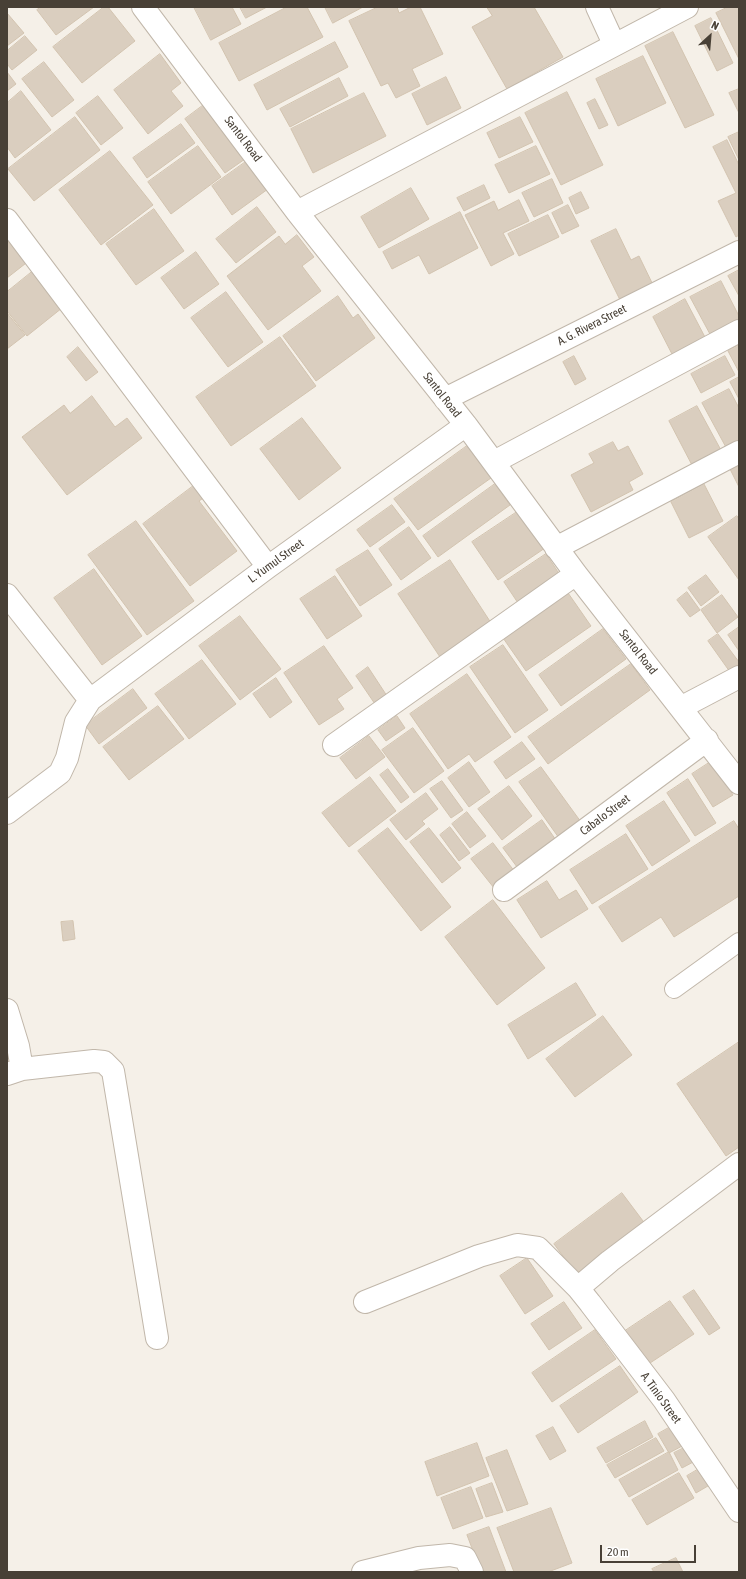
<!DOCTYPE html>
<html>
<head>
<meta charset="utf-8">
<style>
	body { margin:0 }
	#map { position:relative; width:746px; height:1579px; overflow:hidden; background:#f5f0e8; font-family:"Asap Condensed",sans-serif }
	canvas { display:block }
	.frame { position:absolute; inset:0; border:8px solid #484036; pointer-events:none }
	.north { position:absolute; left:690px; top:16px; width:40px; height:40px; -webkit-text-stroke:3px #fff; paint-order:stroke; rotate:26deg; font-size:11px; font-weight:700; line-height:16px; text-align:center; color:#484036 }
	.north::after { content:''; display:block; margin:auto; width:14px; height:18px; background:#484036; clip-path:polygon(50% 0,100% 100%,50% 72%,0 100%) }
	.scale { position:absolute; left:600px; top:1545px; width:96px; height:18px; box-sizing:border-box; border:2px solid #484036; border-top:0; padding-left:5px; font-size:12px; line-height:14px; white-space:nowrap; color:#484036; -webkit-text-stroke:3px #fff; paint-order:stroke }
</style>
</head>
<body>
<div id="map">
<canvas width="746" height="1579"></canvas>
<div class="frame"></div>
<div class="north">N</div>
<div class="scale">20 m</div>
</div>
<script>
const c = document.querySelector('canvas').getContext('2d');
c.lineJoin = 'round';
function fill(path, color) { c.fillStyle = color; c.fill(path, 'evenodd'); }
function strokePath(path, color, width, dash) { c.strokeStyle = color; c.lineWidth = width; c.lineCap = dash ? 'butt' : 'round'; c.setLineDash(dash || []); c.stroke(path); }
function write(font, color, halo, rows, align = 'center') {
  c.font = font + ' "Asap Condensed",sans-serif'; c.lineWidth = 3; c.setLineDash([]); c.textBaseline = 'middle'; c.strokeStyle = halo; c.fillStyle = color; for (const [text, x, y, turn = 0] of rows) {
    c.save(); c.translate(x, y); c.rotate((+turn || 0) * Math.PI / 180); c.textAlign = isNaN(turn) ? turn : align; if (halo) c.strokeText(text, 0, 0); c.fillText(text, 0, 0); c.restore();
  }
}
const building = new Path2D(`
	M41 7H94L56 35 37 10Z
	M104 7H108L135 41 82 83 53 47Z
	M194 7H232L241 24 211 40Z
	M240 7H267L246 18Z
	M287 7H307L323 37 239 81 219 43Z
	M325 7H363L333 23Z
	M378 7H397L399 13 411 7H420L443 54 412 69 420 86 396 98 388 83 381 86 349 21Z
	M487 7H534L563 57 507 89 472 27 492 16Z
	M728 7H739V59L716 13Z
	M7 13 24 33 7 46Z
	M711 18 733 63 717 71 695 26Z
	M673 32 714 115 685 128 645 46Z
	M25 36 37 50 12 70 7 64V51Z
	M335 42 348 67 267 110 254 85Z
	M160 54 181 83 171 91 183 106 148 134 114 90Z
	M643 56 666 103 618 126 596 79Z
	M44 62 74 100 52 117 22 79Z
	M7 72 16 84 7 91Z
	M446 77 461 108 427 125 412 94Z
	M339 78 348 96 290 127 280 109Z
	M739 89V113L729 93Z
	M21 91 51 130 15 158 7 147V103Z
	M567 92 603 165 561 185 525 113Z
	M364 93 386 136 313 173 291 129Z
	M98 96 123 128 101 145 76 113Z
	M595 99 608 125 599 129 587 103Z
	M205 104 245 159 225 173 185 119Z
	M75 117 100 150 34 201 8 169Z
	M520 117 533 142 499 158 487 133Z
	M181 124 195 143 147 178 133 158Z
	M739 132V160L728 137Z
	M727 140 739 165V235L736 237 718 201 736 193 713 147Z
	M198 146 221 177 171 214 148 182Z
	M536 146 550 174 509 193 495 165Z
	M110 151 153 205 101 245 59 190Z
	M247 161 268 189 232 215 212 186Z
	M552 179 563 203 534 217 522 193Z
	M484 185 490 198 464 211 457 198Z
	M411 188 429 219 379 248 361 217Z
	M581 192 589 208 576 214 569 198Z
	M519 200 529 221 503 233 514 254 491 266 465 215 494 201 498 210Z
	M568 205 579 226 562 234 552 213Z
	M257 207 276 232 236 263 216 239Z
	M154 209 184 251 136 285 106 244Z
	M460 212 478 248 429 274 419 255 392 269 383 252Z
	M548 215 559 237 519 256 508 234Z
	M616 229 631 260 639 256 655 289 622 304 591 241Z
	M7 232 30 260 7 278Z
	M297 235 314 257 302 266 321 291 268 330 227 276 279 236 285 244Z
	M196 252 219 284 184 309 161 278Z
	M38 267 67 304 27 336 7 311V292Z
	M739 270V296L728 276Z
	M721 281 739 316V321L711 336 690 297Z
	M226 292 263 342 228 367 191 318Z
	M338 296 353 318 358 314 375 338 316 381 283 336Z
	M685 299 706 339 673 356 653 317Z
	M7 313 25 335 7 349Z
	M280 337 316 386 231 446 196 397Z
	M739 345V372L728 351Z
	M78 347 98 372 86 381 67 357Z
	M574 356 586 379 575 385 563 362Z
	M725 356 735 375 701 393 691 374Z
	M739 377V399L730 382Z
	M729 389 739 408V445L728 451 702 403Z
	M92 396 115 427 127 418 142 438 67 495 22 437 64 405 70 413Z
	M697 406 722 452 693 467 669 421Z
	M302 418 341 468 299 500 260 449Z
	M613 442 618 451 628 446 643 474 629 482 633 490 591 512 571 475 594 463 589 454Z
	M467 446 491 478 418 530 394 499Z
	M739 455V487L726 461Z
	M200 481 209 494 199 501 237 551 190 586 143 524Z
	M495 484 510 505 438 557 423 536Z
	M704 484 723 521 689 538 671 502Z
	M392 505 405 522 370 547 357 530Z
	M520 510 545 548 498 580 472 542Z
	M737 516 739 519V580L708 537Z
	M136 521 194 601 147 635 88 555Z
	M409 527 431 558 401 580 379 549Z
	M368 550 392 585 360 606 336 570Z
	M546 554 560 575 518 603 504 582Z
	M450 560 495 629 444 663 398 594Z
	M94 569 142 636 102 665 54 598Z
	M706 575 719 592 701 606 688 588Z
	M335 576 362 616 327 639 300 599Z
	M566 590 591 626 526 671 501 635Z
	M687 592 700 610 690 617 677 600Z
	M722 595 738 617 717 633 701 610Z
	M240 616 281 669 240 700 199 646Z
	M739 627V651L728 635Z
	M603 629 626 659 561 706 539 675Z
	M718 634 739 662V666L730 672 708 641Z
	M503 645 548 710 515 733 470 667Z
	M324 646 353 688 337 699 344 709 319 725 284 673Z
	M202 660 236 704 189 739 155 694Z
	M631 664 650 690 548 764 528 737Z
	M368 667 389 699 377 707 356 676Z
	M467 674 511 737 475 762 469 754 448 769 410 714Z
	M276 678 292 702 270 718 253 694Z
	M133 689 147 708 99 744 85 725Z
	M158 706 184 739 129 780 103 747Z
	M397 716 405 728 386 741 378 730Z
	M413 728 444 771 414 793 382 750Z
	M369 736 385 757 356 779 340 758Z
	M522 742 535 759 506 779 494 762Z
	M712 761 733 795 713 807 692 774Z
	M469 762 490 792 469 807 448 778Z
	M541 767 581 822 559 838 519 782Z
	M388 769 409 797 401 803 380 775Z
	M370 777 396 811 349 847 322 813Z
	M688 779 716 823 695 836 667 793Z
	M442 781 463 810 451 818 430 789Z
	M509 786 532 816 502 840 478 809Z
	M426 793 438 809 422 821 425 824 406 840 390 820Z
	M664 801 690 841 652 866 626 826Z
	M467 812 486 836 470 848 452 824Z
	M542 820 558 843 520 871 503 848Z
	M734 821 739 829V896L674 937 661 917 622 942 599 907Z
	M450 827 470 853 459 861 440 835Z
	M388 828 451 907 421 931 358 851Z
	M429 828 461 868 442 883 410 842Z
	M626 834 648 869 592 904 570 870Z
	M493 843 515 872 494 888 471 859Z
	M547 881 559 900 576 890 588 909 541 938 517 900Z
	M493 900 545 968 497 1005 445 937Z
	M73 921 75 939 63 941 61 922Z
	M576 983 596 1015 528 1059 508 1025Z
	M603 1016 632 1055 575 1097 546 1059Z
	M739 1042V1147L726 1156 677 1084Z
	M622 1193 646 1225 577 1275 554 1244Z
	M527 1258 553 1296 525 1314 500 1276Z
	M694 1290 720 1328 709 1335 683 1297Z
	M670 1301 694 1334 647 1365 625 1331Z
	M564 1302 582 1328 549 1350 531 1324Z
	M595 1330 616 1359 552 1402 532 1373Z
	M620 1366 638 1392 578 1433 560 1406Z
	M645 1421 653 1437 606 1463 597 1448Z
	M674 1425 684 1445 669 1453 658 1434Z
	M553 1427 566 1451 550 1460 536 1436Z
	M656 1438 664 1451 615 1478 607 1465Z
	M477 1443 489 1476 437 1496 425 1462Z
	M688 1446 697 1460 682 1468 674 1453Z
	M507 1450 528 1504 507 1511 486 1458Z
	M669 1452 678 1470 629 1497 619 1480Z
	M704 1466 713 1483 696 1493 687 1476Z
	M679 1473 694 1498 647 1525 632 1500Z
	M492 1483 503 1512 486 1517 476 1489Z
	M471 1487 483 1518 453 1529 441 1498Z
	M551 1508 572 1563 548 1572H514L497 1528Z
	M489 1527 506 1572H481L467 1535Z
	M676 1558 683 1572H654L652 1569Z`);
fill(building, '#dacebf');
strokePath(building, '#d2c3af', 1);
const service = new Path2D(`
	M674 989 739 942`);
const minor = new Path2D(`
	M143 7 297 212 466 425 576 574 739 783
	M597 7 614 44
	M297 212 687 7
	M7 220 268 567
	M445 399 739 252
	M494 462 739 331
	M556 548 739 452
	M7 595 90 700
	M682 707 739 677
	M334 745 576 574
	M7 813 60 773 67 758 76 722 90 700 268 567 466 425
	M504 890 707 740
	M7 1010 18 1046 22 1069 7 1074
	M22 1069 94 1061 104 1062 113 1071 157 1338
	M578 1288 610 1261 739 1164
	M365 1302 479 1256 517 1245 538 1248 578 1288 590 1303 664 1400 739 1511
	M363 1572 419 1558 450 1555 465 1558 472 1572`);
strokePath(service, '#c1b7aa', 20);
strokePath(minor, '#c1b7aa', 24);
strokePath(service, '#fff', 18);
strokePath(minor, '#fff', 22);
write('12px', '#484036', '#fff', [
	["Santol Road",243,139,53],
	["A. G. Rivera Street",592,325,-27],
	["Santol Road",442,395,52],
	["L. Yumul Street",276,561,-36],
	["Santol Road",638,652,52],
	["Cabalo Street",605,815,-37],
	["A. Tinio Street",661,1398,54]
]);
</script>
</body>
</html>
